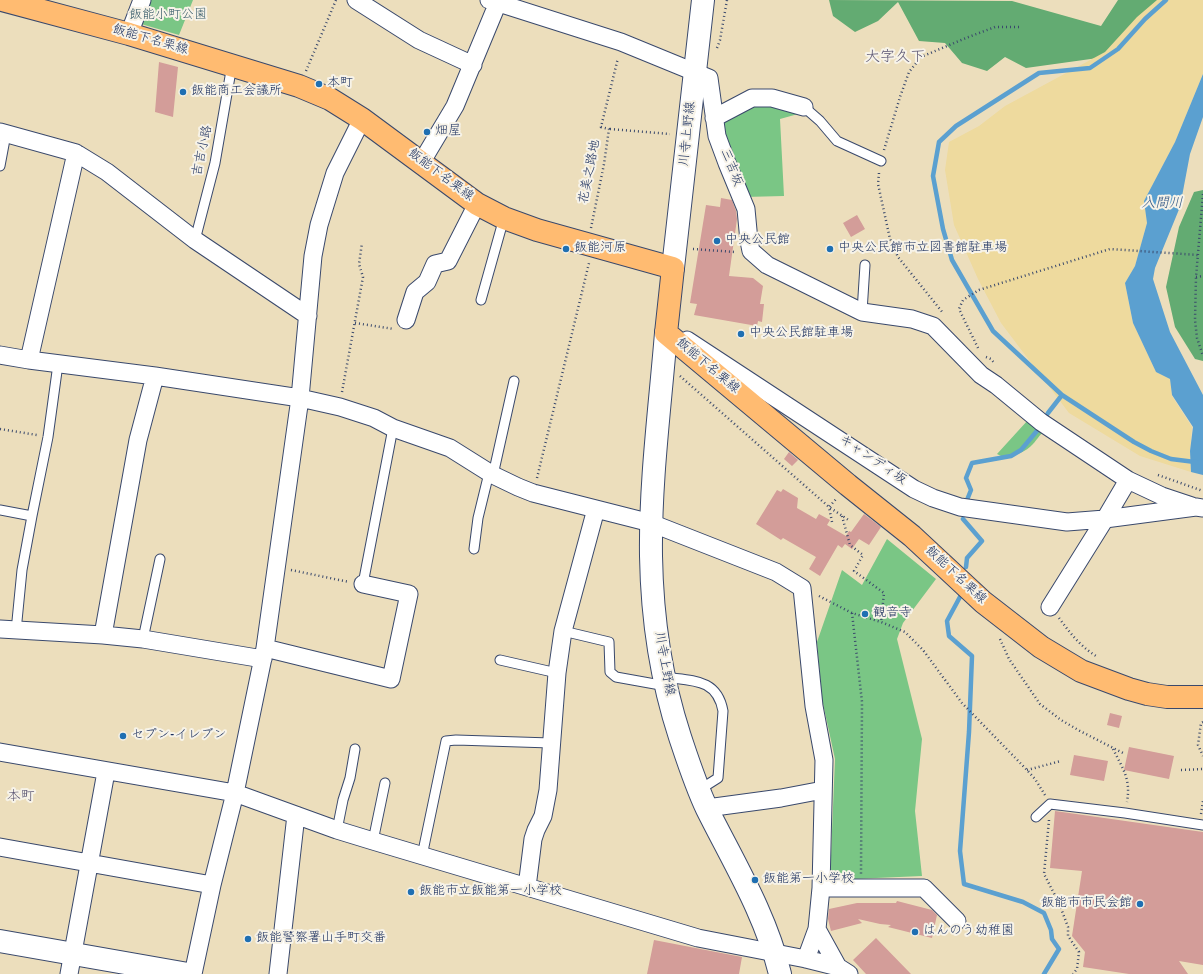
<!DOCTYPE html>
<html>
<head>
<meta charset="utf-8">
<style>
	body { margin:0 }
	canvas { display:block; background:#ecdebc }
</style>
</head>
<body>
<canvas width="1203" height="974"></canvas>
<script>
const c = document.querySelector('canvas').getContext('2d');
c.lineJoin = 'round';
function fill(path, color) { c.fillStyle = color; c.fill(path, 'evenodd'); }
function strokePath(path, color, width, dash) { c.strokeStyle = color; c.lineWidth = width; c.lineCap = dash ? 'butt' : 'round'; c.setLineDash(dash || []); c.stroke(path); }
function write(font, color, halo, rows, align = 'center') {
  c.font = font + ' Dekko,"Klee One",sans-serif'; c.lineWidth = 4; c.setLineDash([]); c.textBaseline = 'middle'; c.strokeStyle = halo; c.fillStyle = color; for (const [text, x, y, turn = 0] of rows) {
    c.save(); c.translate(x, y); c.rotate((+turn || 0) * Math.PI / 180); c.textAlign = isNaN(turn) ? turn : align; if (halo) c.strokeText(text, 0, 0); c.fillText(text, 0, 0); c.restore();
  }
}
fill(new Path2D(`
	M147 0H193L179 35 141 24Z
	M752 102 782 107 798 114 780 119 784 196 744 197 719 124Z
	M1028 420 1044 432C1039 435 1037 440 1033 444 1026 452 1015 455 1005 458L997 454Z
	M887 539 936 579 903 623 897 639 922 739 915 811 922 876 830 880 835 759 822 699 817 642 842 570 862 585Z`), '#7ac685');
fill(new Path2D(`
	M829 0 1012 1 1101 26 1118 0H1171L1105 57 1026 68 1005 57 987 71 962 63 945 43 919 41 898 2 878 21 855 32 833 16Z
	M1203 190V361L1195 359 1175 327 1166 287 1179 227 1194 192Z`), '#63ab72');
fill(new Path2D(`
	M1157 0H1203V74L1175 142 1144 201 1147 223 1135 266 1125 283 1133 323 1156 372 1170 379 1172 396 1192 427 1190 451 1191 472 1140 456 1069 413 1001 323 978 279 954 225 945 170 949 142 979 126 1005 106 1105 52 1137 17Z`), '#eeda9e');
fill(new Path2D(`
	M1203 74V117L1190 154 1180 207 1155 268 1153 279 1170 332 1203 395V475L1191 472 1190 451 1193 427 1172 395 1170 379 1156 372 1133 323 1125 283 1135 266 1147 223 1144 201 1175 142Z`), '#5ba0d0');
strokePath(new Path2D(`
	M1166 0 1145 19 1118 49 1090 68 1039 73 956 126 939 142 933 176 943 229 952 260 993 331 1062 395 1134 442 1151 451 1171 459 1203 463
	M1044 420 1048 413 1062 395
	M967 500 971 490 966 478 972 463 1011 456 1021 450 1041 426
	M963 519 982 541 967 558 966 567
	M961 595 947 621 949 636 972 656 969 732 960 851 964 884 1023 902 1044 913 1051 930 1052 939 1059 949 1044 974`), '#5ba0d0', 4.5);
fill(new Path2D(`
	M159 62 178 67 173 117 155 112Z
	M721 198 732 200 736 211 737 219 729 276 753 278 763 286 760 304H764L762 322 758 321 757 326 694 315 697 304 690 303 706 205 720 207Z
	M857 215 865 229 851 237 843 223Z
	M789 452 798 460 792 466 784 459Z
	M783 489 798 498 797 508 816 519 819 514 830 520 827 525 846 536 849 531 851 532 864 514 881 527 869 545 859 539 852 549 845 544 842 548 838 545 820 576 809 569 816 557 783 538 781 540 756 524 777 490 781 492Z
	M1110 713 1122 716 1119 728 1107 725Z
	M1129 747 1174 756 1169 779 1124 770Z
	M1074 755 1108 761 1104 781 1070 775Z
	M1055 811 1203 832V965L1179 961 1188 974H1129L1083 967 1085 952 1072 936 1082 871 1050 868Z
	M897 901 932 910 937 915 932 938 888 927 891 925 880 924 858 919 862 923 831 931 828 919 829 909 857 903H896Z
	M876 938 911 974H866L853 960Z
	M654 940 742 957 739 974H647Z`), '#d39d99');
const service = new Path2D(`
	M804 107 820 121 837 141 881 161
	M0 166 6 134
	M195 240 215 163 232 65
	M481 300 504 218
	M862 312 865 265
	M493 475 514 381
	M0 510 32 516
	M474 549 478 518 489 473
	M363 584 393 428
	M16 631 22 570 32 516 48 437 58 364
	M563 631 609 642 610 672 616 677 666 686
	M143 639 160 559
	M500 660 557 673
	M664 677C692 681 717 678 723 711L718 778 699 790
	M1036 817 1050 804 1125 813 1203 825
	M337 830 343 800 350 778 355 749
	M373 841 385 783
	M422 856 446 741 456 740 551 743`);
const minor = new Path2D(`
	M356 0 419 40 473 65
	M489 0 621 42 709 78 717 136 727 163 746 209 749 241 751 251 767 265 862 312 912 319 933 326 981 375 996 385 1041 422 1128 480 1105 519 1050 607
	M129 34 142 0
	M714 118 752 98H772L804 107
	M0 132 76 153 107 172 195 240 308 316
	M421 163 455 106 499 0
	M406 320 415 292 427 282 435 264 448 261 477 204
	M687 340 914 489 933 498 960 507 1067 522 1105 519 1196 507 1203 508
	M0 355 29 360 155 376 300 398 340 407 374 418 393 428 450 448 493 475 518 487 533 493 651 523 776 572 802 588 814 706 824 760 821 888 817 929 806 959
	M29 360 76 153
	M1128 480 1162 496 1192 506
	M0 629 103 635 143 639 263 659
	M103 635 138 440 155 376
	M265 648 391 679 409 594 363 584
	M0 752 235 793 337 830 373 841 698 938 806 959 838 967 849 974
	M707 808 781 798 823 790
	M0 847 212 885
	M527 887 533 839 536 830 543 816 548 790 557 673 563 631 596 509
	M821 888H924L957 921
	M817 929 838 967
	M69 974 106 772
	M193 974 212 885 235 793 265 648 300 398 313 256 319 225 335 173 362 119
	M278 974 296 815`);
const tertiary = new Path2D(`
	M673 268 703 0
	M666 333C660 407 650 482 651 556 652 617 661 679 680 737 688 761 696 786 707 809 734 863 766 915 780 974
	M0 941 188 974`);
const primary = new Path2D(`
	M2 0 129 34 299 86 330 99 362 119 477 204 504 218 537 230 673 268 666 333 848 485 912 536 983 602 1041 647 1081 671 1129 689 1147 694 1167 697H1203`);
strokePath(service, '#3a496c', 11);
strokePath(minor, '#3a496c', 19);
strokePath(tertiary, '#3a496c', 24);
strokePath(primary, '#3a496c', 24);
strokePath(new Path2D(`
	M717 48 720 40 727 0
	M306 71 336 0
	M610 129 670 134
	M884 150 900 97 909 72 921 57 966 38 995 27H1020
	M879 173 878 184 890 239 898 257 943 313
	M1203 194 1196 277 1195 320 1197 338 1203 356
	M591 228 604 164 609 129 601 127 618 58
	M693 249 735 252
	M1196 277 1203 276
	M355 323 394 329
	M978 348 959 309 963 300 979 290 1110 249 1198 255
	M986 357 991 359 995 364
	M680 376 829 507 850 521
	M342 392 363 277 359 264 362 243
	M0 429 37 435
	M1158 475 1203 491
	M537 478 589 263
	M842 516 850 545 863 555 854 571 884 593 881 622
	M832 522 829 507 837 498
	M291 570 349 582
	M819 596 852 613 881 622 905 632 923 650 962 703 1027 770 1035 779 1045 795
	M852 613 862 702 861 874
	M1059 618C1070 633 1080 646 1096 656
	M1000 639 1009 659 1040 704 1061 720 1080 731 1123 753
	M1203 722 1201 723 1198 745 1203 756
	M1113 749C1123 769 1131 779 1127 802
	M1027 770 1061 761
	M1181 770 1203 769
	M1201 814 1203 801
	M1049 820 1044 874 1059 903 1068 927V936L1079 952 1077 969 1073 974`), '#3a496c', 2.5, [1, 3]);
strokePath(service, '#fff', 9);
strokePath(minor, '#fff', 17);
strokePath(tertiary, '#fff', 22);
strokePath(primary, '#ffbb71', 22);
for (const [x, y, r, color] of [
	[319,84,4,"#1f6fb2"],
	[183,92,4,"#1f6fb2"],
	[427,132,4,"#1f6fb2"],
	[717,241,4,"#1f6fb2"],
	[566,249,4,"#1f6fb2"],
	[830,249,4,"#1f6fb2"],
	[741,334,4,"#1f6fb2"],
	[865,614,4,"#1f6fb2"],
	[123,736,4,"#1f6fb2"],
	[755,880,4,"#1f6fb2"],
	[411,892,4,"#1f6fb2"],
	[1140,904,4,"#1f6fb2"],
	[915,932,4,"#1f6fb2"],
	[248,939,4,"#1f6fb2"]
]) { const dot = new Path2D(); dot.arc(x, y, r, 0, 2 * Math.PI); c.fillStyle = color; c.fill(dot); strokePath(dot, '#f7f3e8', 1.5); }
write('13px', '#385c6a', '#f7f3e8', [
	["飯能小町公園",168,16]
]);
write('13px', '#1b2f5e', '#f7f3e8', [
	["飯能下名栗線",150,41,16],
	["川寺上野線",689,134,-84],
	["吉吉小路",204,151,-78],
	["三吉坂",730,168,68],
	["花美之路地",591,172,-79],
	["飯能下名栗線",440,176,37],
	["飯能下名栗線",707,367,40],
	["キャンディ坂",872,461,34],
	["飯能下名栗線",955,576,43],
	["川寺上野線",663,664,80]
]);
write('13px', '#1b2f5e', '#f7f3e8', [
	["本町",327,84],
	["飯能商工会議所",191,92],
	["畑屋",435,132],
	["中央公民館",725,241],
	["飯能河原",574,249],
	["中央公民館市立図書館駐車場",838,249],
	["中央公民館駐車場",749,334],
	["観音寺",873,614],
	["セブン-イレブン",131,736],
	["飯能第一小学校",763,880],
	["飯能市立飯能第一小学校",419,892],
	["飯能市市民会館",1132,904,"right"],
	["はんのう幼稚園",923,932],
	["飯能警察署山手町交番",256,939]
], 'left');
write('italic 14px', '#315786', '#f7f3e8', [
	["入間川",1162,205]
]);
write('14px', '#5b5673', '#f7f3e8', [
	["本町",21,798]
]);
write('15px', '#5b5673', '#f7f3e8', [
	["大字久下",895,59]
]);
</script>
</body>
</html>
